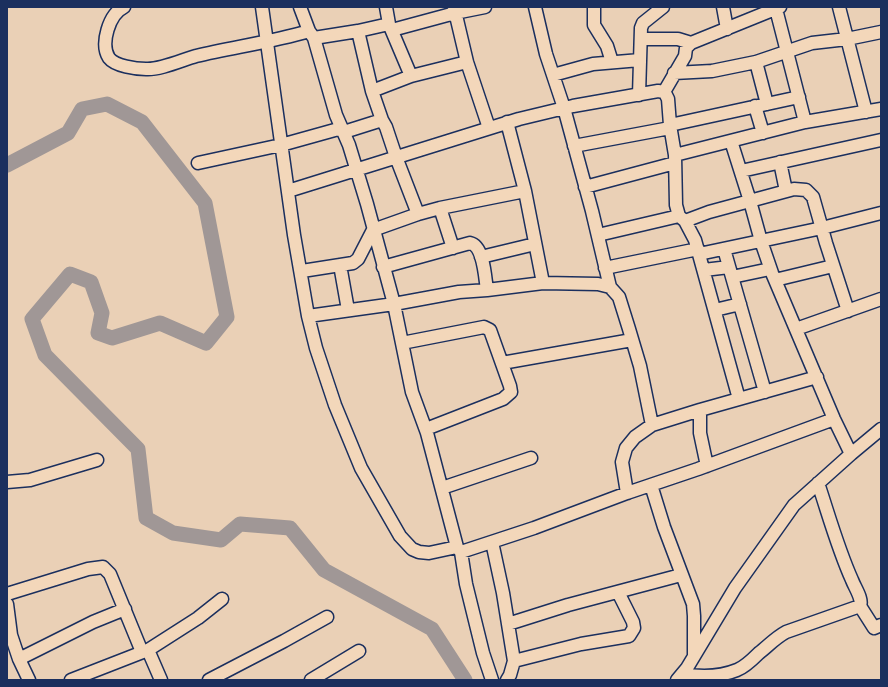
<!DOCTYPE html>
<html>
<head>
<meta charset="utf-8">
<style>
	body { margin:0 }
	#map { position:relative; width:888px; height:687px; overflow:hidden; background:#ead0b6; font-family:"Indie Flower",sans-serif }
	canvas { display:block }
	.frame { position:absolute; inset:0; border:8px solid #1b2f5e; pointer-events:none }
</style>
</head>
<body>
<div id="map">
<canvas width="888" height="687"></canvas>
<div class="frame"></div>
</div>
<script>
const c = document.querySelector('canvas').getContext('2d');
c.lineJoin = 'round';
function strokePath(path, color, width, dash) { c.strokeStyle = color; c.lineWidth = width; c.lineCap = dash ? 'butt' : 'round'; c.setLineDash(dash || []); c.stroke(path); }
strokePath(new Path2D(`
	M7 165 68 133 82 109 107 104 142 122 205 203 227 317 206 343 160 323 112 338 98 333 102 313 91 282 70 274 32 319 45 355 138 449 146 518 173 533 221 540 240 524 290 528 324 570 432 629 465 680`), '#a09796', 15);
const minor = new Path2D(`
	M124 7C109 14 100 44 109 58 115 66 136 69 146 69 160 70 182 60 196 56 234 47 272 42 309 31
	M262 7 294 235 308 316 316 348 335 405 361 468 400 536 412 549 419 552 429 553 457 547
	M300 7 309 31 314 38 336 115 349 145 367 204 394 304 412 392 427 433 457 547 461 552 466 584 483 653 492 680
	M454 7 467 62 489 128
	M535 7 546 54 564 108 592 211 610 287
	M594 7V25L607 46 612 62
	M723 7 727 29
	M839 7 866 112
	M776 9 805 122
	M389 24 411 76
	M392 30 455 13 485 7
	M358 31 372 91 382 120 386 127 396 157 418 214
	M314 38 358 31 389 24 386 7
	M641 39H678L691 43
	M756 62 767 104
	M674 73 712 71 756 62 812 43 847 39 881 32
	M553 75 593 64 640 60
	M372 91 411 76 467 62
	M664 92 685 56 686 48 691 43 780 7
	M639 95 641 28 643 23 663 7
	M755 106 763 133
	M507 122 525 191 543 283
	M670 125 799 97
	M344 132 382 120
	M731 141 750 201 761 241 772 273 834 419 851 454
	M574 146 670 128
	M675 155 805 122 881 109
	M780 162 786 191
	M198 163 281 145 342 128
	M741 171 881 140
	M585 187 675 163
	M288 191 519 119 573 106 658 91 664 92 666 95 668 99 670 125 675 155 676 205 679 216 685 221 695 240 739 399
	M440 208 453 248
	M685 221 709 212 794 189 806 190 813 197 826 243 848 311
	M598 235 679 216
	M724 249 765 392
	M699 254 822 228 881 213
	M481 257 535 244
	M340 265 348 310
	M605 268 698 249
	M704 270 729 267
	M302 271 353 263 358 259 373 230 418 214 440 208 525 191
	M732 277 770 269
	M775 280 833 266
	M487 290 543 283 598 284 610 287 619 297 629 329 640 366 652 425
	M715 310 740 304
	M308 316 394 304 459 292 487 290C485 278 484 246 470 243L383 267
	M796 329 881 299
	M402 343 484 327 490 330 510 386 511 392 503 399 426 429
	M502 363 632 340
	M700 410V433L707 466
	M7 482 30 480 97 460
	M818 483C829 516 838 549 852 580 855 588 863 599 860 606L874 628 881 625
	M651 485 664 527 693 604 694 616V655
	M442 488 531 458
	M627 493 622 462 626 448 635 437 652 425 700 410 817 377
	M492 542 503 593 514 661 510 675 507 680
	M461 552 534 528 627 493 698 469 834 419
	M7 594 88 569 103 567 110 574 142 652
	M7 604 11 635 19 659 29 680
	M508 624 568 605 681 575
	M148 650 161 680
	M19 659 93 622 125 609
	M514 661 581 644 629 636 634 628 633 622 618 592
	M682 674C700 677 720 677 737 670 745 667 753 659 759 653 768 646 775 638 786 632L860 606
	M71 680 148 650 198 618 222 599
	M209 680 284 641 327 617
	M311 680 359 651
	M677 680 687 668 735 588 794 505 851 454 881 429`);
strokePath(minor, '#1b2f5e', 15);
strokePath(minor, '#f3d7ba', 12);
</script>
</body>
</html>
